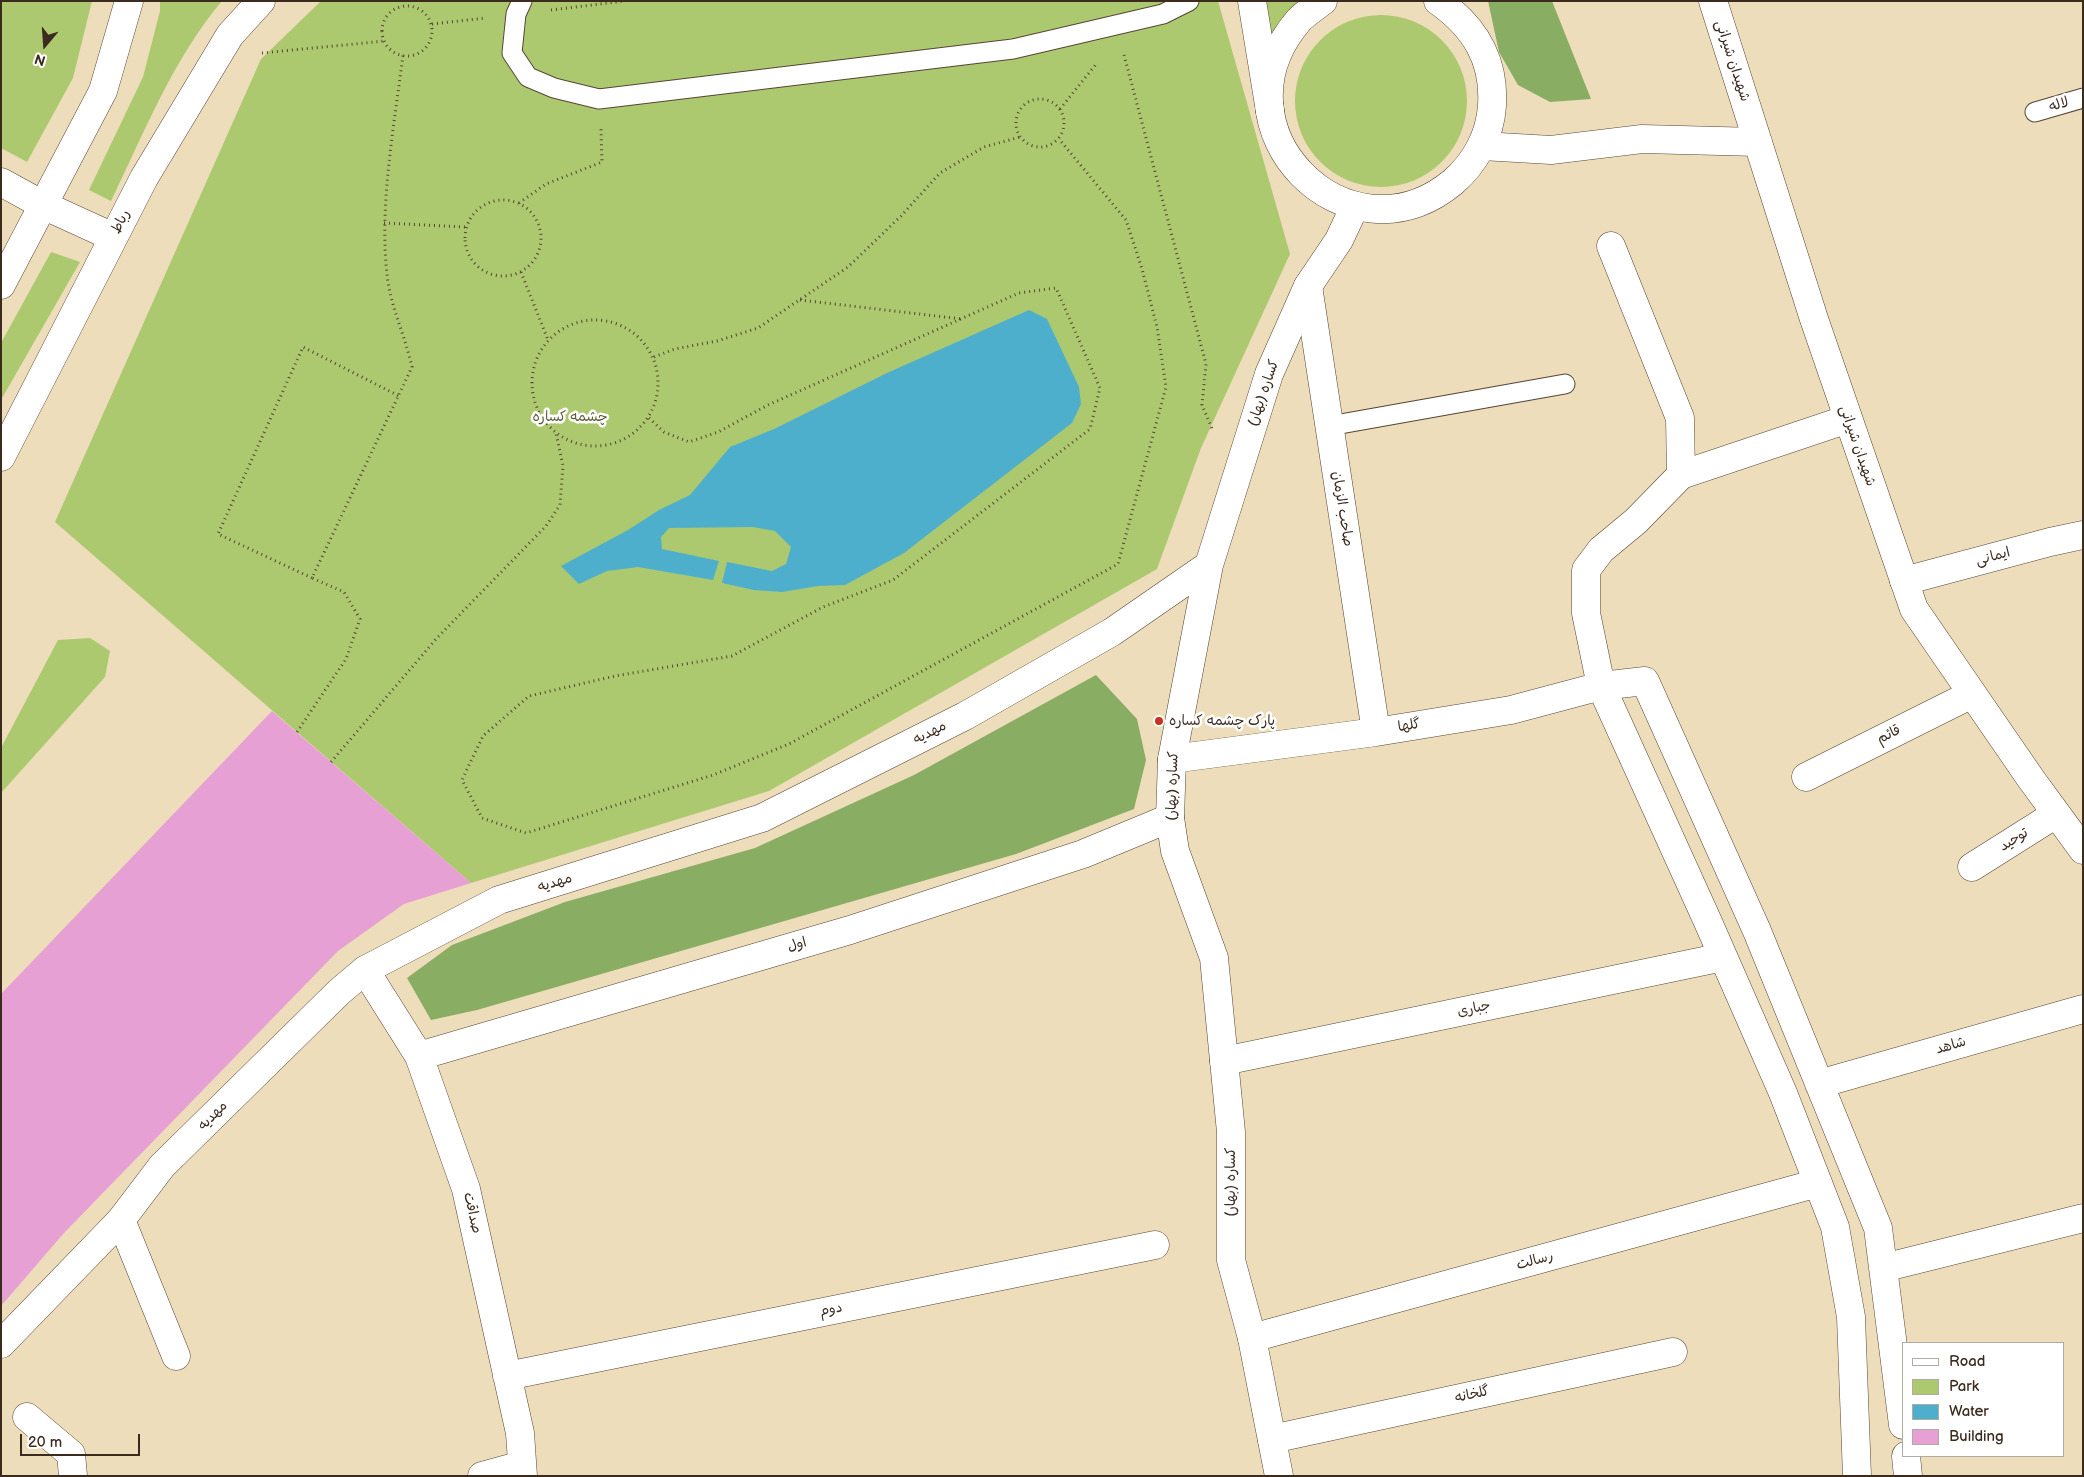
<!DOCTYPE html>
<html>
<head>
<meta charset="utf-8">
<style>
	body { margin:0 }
	#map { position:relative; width:2084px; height:1477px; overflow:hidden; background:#eeddba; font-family:"Balsamiq Sans",sans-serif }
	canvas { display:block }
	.frame { position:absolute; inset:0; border:2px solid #3b2a1e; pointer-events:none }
	.legend { position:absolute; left:1902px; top:1342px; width:162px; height:115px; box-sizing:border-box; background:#fff; border:1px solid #b1aaa5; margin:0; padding:6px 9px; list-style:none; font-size:15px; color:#3b2a1e }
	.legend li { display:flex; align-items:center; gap:10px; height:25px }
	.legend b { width:25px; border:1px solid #b1aaa5 }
	.north { position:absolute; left:20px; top:20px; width:50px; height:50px; -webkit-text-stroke:4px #fff; paint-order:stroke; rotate:198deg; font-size:14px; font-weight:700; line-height:20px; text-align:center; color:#3b2a1e }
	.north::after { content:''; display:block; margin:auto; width:18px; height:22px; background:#3b2a1e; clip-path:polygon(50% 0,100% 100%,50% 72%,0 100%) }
	.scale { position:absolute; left:20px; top:1434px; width:120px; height:22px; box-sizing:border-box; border:2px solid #3b2a1e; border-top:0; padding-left:6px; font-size:15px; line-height:18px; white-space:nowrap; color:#3b2a1e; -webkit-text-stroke:4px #fff; paint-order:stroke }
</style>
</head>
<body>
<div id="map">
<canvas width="2084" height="1477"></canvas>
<div class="frame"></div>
<ul class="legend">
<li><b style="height:6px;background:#fff"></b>Road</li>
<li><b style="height:14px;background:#acc970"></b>Park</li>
<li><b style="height:14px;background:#4dafcc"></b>Water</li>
<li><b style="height:14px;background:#e7a0d4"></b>Building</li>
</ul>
<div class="north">N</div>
<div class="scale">20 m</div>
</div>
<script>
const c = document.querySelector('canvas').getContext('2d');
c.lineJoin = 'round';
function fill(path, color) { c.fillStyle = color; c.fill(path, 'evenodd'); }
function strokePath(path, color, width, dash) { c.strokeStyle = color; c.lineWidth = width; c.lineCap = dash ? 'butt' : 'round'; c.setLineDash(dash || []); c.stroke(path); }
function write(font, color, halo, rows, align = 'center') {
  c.font = font + ' "Balsamiq Sans","Playpen Sans Arabic",sans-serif'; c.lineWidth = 5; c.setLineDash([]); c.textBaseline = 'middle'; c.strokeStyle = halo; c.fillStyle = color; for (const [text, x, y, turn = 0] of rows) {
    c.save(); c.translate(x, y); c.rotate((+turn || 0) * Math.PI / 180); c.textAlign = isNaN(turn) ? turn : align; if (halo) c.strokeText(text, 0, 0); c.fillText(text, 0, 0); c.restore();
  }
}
fill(new Path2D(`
	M1 1H92L73 78 27 162 1 148Z
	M160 1H222C173 59 144 133 111 201L89 190 143 77 160 11Z
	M321 1H1218L1290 254 1201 448 1157 569 769 791 471 883 55 522 261 59Z
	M1264 1H1305L1269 54Z
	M1295 101a86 86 0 1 1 172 0a86 86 0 1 1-172 0Z
	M51 252 80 262 1 400V343Z
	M90 638 110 651 105 677 1 793V748L58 640Z`), '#acc970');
fill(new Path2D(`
	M1488 1H1552L1591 99 1550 102 1518 85 1499 52Z
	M1096 675 1137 719 1146 760 1134 809 1016 854 477 1010 431 1020 407 978 452 945 565 902 755 848 914 775Z`), '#89ad62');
fill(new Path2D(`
	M1029 310 1047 319 1079 387 1081 404 1072 423 904 553 845 585 818 586 782 592 754 590 722 583 727 562 772 571 786 564 791 547 775 531 753 527 669 528 661 537 662 549 719 561 713 580 638 567 607 571 579 584 561 566 628 530 659 510 690 495 730 447 774 429 887 373Z`), '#4dafcc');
fill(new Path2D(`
	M272 711 471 883 404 904 338 951 64 1233 1 1306V994Z`), '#e7a0d4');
const lane = new Path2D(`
	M522 1 516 14 512 53 528 77 554 88 599 99 1013 49 1163 14 1189 1
	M2035 112 2083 98
	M1329 426 1565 384`);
const street = new Path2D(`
	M1611 246 1680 418 1681 475
	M1308 286 1376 732
	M1848 419 1681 475 1636 521 1601 550 1586 570V613L1601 686 1708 922 1783 1093 1835 1227 1851 1317 1857 1476
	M1904 581 2050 542 2083 535
	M1172 759 1376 732 1511 710 1601 686 1645 681 1757 931 1878 1228 1903 1425
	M1806 777 1972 694
	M1972 867 2056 814
	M365 970 419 1056 466 1189 520 1433 523 1476
	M419 1056 850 930 1083 854 1170 818
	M1224 1061 1723 957
	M1819 1084 2083 1009
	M121 1220 176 1356
	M1883 1268 2083 1218
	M1252 1338 1818 1183
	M507 1376 1155 1245
	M27 1417 71 1454 73 1476
	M1272 1439 1673 1352
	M1906 1456 1908 1476
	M482 1476 522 1465`);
const secondary = new Path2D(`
	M1713 1 1814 319 1914 609 2031 779 2083 850
	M1482 146 1551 150 1642 139 1758 142
	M1 285 103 91 129 1
	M1 457 144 178 230 35 261 1
	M1 1344 121 1220 162 1166 339 992 365 970 499 900 762 818 965 716 1112 632 1209 565
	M1279 1476 1252 1338 1231 1260V1132L1214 958 1175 851 1170 818 1172 759 1209 565 1269 374 1308 286 1339 240 1355 206`);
const primary = new Path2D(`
	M1323 1C1315 7 1306 13 1299 20 1206 128 1348 269 1453 182 1475 163 1490 136 1492 106 1495 60 1475 27 1438 1`);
const highway = new Path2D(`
	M1252 1 1270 111
	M1 182 43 205 113 237`);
strokePath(lane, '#564535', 21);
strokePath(street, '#564535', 29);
strokePath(secondary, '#564535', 29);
strokePath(primary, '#564535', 29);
strokePath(highway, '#564535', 29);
strokePath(new Path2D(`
	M382 31a25 25 0 1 1 50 0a25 25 0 1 1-50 0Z
	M551 10 625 1
	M432 24 486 18
	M262 53 385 41
	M1124 55 1206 364 1202 405 1213 431
	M1016 123a24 24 0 1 1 48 0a24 24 0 1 1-48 0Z
	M1060 109 1097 63
	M465 238a38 38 0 1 1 76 0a38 38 0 1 1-76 0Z
	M519 203 546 184 602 162 601 129
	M384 223 466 227
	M521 272 548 340
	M800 300 962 319
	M532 383a63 63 0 1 1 126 0a63 63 0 1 1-126 0Z
	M654 357 675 349 717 341 758 328 848 267 901 216 940 173 984 147 1020 137
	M649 418 664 432 689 442 718 432 768 405 1019 293 1056 288 1100 388 1090 429 893 580 823 607 732 656 615 676 529 696 483 736 462 780 482 818 526 833 713 775 789 744 1118 564 1166 387 1157 327 1142 269 1126 220 1059 139
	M312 578 218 534 303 347 399 396
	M297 732 346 659 360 619 344 592 312 578 412 367C406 339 392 309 388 282 378 210 394 128 403 55
	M331 762 436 639 546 526 560 505 563 466 556 433`), '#564535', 3, [1, 4]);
strokePath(lane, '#fff', 19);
strokePath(street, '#fff', 28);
strokePath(secondary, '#fff', 28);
strokePath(primary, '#fff', 28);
strokePath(highway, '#fff', 28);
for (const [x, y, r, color] of [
	[1159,721,5,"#c8321e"]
]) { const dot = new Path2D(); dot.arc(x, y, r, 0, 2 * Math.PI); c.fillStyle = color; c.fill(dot); strokePath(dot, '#fff', 2); }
write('14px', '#3b2a1e', '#fff', [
	["شهیدان شیرانی",1732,61,72],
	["لاله",2059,105,-17],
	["رباط",121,222,-63],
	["کساره (بهار)",1264,393,-71],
	["شهیدان شیرانی",1857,446,71],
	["صاحب الزمان",1342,509,81],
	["ایمانی",1993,557,-15],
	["گلها",1409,726,-9],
	["مهدیه",930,733,-27],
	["قائم",1889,735,-26],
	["کساره (بهار)",1173,786,-88],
	["توحید",2014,840,-32],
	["مهدیه",555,883,-17],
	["اول",797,945,-16],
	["جباری",1474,1009,-12],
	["شاهد",1951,1046,-16],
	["مهدیه",213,1116,-45],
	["کساره (بهار)",1231,1182,-90],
	["صداقت",472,1213,77],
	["رسالت",1535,1261,-15],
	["دوم",831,1310,-11],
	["گلخانه",1472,1395,-12]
]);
write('14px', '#5d5a37', '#fff', [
	["چشمه کساره",570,417]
]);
write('14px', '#3b2a1e', '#fff', [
	["پارک چشمه کساره",1169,721]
], 'left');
</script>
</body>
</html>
